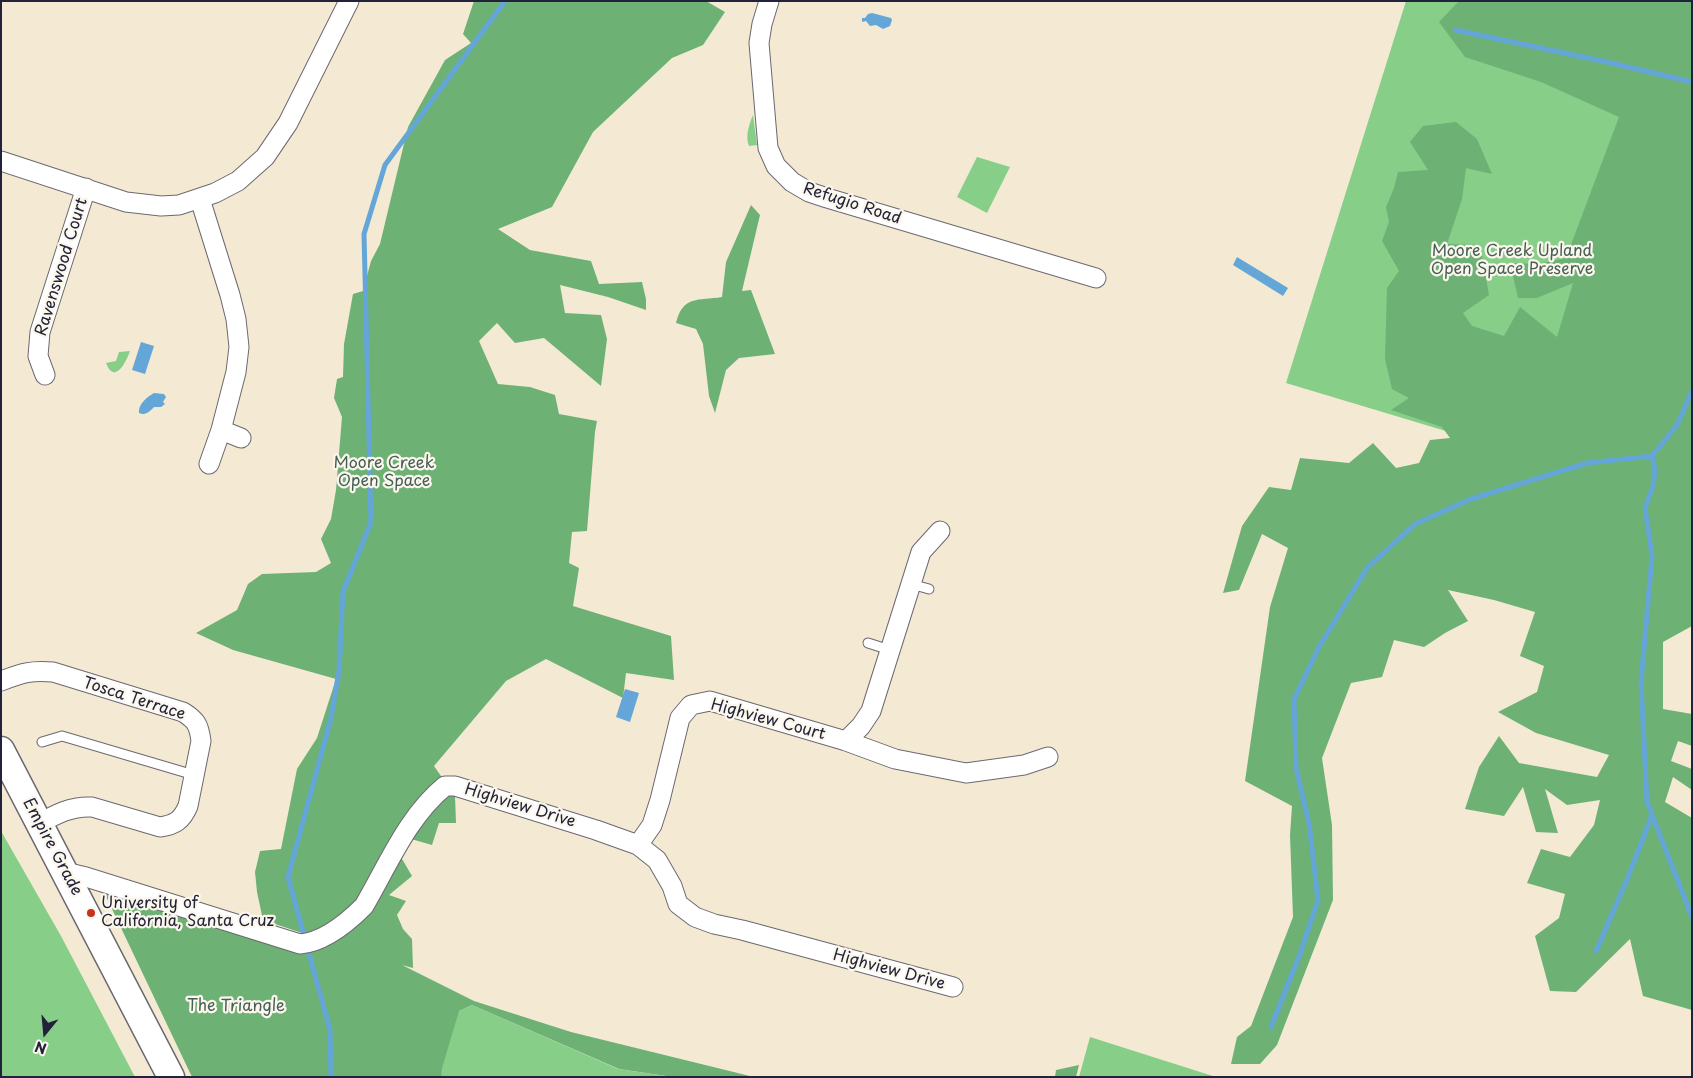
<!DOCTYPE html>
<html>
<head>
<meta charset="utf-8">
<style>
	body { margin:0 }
	#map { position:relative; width:1693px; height:1078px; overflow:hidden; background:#f4ead3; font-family:"Playpen Sans",sans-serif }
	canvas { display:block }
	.frame { position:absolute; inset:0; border:2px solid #22223b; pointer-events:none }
	.north { position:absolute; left:20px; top:1008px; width:50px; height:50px; -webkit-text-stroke:4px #fbf7ec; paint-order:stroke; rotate:197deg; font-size:14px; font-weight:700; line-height:20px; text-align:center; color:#22223b }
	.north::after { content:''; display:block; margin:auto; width:18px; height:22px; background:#22223b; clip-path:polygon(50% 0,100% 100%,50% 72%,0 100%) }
</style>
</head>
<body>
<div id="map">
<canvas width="1693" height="1078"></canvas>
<div class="frame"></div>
<div class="north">N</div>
</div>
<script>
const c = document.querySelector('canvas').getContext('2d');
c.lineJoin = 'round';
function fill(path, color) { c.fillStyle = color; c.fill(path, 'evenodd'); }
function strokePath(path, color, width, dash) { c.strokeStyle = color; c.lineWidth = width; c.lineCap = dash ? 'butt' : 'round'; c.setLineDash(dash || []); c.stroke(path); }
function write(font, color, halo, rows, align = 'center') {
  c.font = font + ' "Playpen Sans",sans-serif'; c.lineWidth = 4.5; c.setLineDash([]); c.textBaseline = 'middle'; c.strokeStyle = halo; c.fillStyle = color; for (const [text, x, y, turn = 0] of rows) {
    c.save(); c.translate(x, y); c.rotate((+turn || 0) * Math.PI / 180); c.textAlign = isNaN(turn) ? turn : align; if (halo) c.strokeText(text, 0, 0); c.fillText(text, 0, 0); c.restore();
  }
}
fill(new Path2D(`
	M1406 1H1692V505L1286 383Z
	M753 115 757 145 749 146C745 137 749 124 753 115Z
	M977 157 1010 167 987 213 957 197Z
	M130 351C127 360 115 386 106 363L116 361 119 352Z
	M1 831 61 936 135 1077H1Z
	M472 1005 618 1069 673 1077H439L455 1013Z
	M1090 1037 1216 1077H1079Z`), '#87ce89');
fill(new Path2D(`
	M474 1H706L725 12 703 45 672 58 593 132 552 207 498 229 530 250 591 261 599 284 642 282 646 299V310L608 297 560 285 565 313 601 315 607 339 601 386 544 338 515 343 497 323 479 341 498 384 530 387 555 395 559 414 597 421 595 432 587 531 572 532 569 563 579 568 573 606 671 636 674 680 626 673 623 698 546 659 506 681 434 766 455 796 456 823H439L432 845 411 839 398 852 412 876 389 895 406 901 397 915 403 929 412 939 413 968 402 965 474 1001 571 1032 754 1077H673L619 1069 472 1005 459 1011 442 1068 441 1077H192L102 888 299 953 302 933 263 920 257 892 255 872 260 851 281 849 297 769 317 738 336 679 233 650 196 633 237 610 248 584 262 574 316 572 331 563 321 539 331 519 336 490 342 417 334 398 337 379 343 377 344 344 353 294 363 291 371 261 380 244 408 127 445 60 471 43 463 34Z
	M1459 1H1692V626L1663 642V709L1692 714V746L1678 741 1671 761 1692 769V790L1673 777 1665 802 1692 818V1010L1643 996 1630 939 1576 992 1550 991 1535 936 1559 918 1565 894 1527 883 1541 849 1570 857 1594 825 1600 800 1567 805 1545 789 1558 833 1536 832 1523 787 1504 816 1465 809 1479 767 1499 736 1519 763 1597 777 1609 755 1536 733 1498 712 1537 692 1544 666 1520 656 1535 612 1494 600 1448 590 1468 621 1445 633 1424 647 1394 640 1382 677 1351 683 1322 758 1332 825 1333 900 1277 1045 1260 1064H1231L1237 1037 1251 1026 1293 917 1290 835 1292 806 1245 781 1270 607 1288 548 1262 534 1239 590 1223 593 1242 526 1269 487 1291 490 1300 458 1349 463 1373 443 1396 468 1419 463 1430 440 1450 438 1442 427 1391 410 1409 398 1392 389 1385 359 1387 288 1399 271 1382 241 1389 222 1386 207 1394 188 1398 172 1428 170 1410 142 1423 126 1456 122 1477 139 1492 174 1466 168 1462 199 1447 244 1480 245 1489 295 1463 313 1472 326 1504 336 1520 307 1557 337 1573 283 1537 298H1518L1510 263 1537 264 1566 258 1619 117 1541 82 1465 57 1439 22Z
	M751 205 760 215 742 291 751 290 775 354 739 358 726 370 715 413 709 396 703 344 696 329 676 323C683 295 698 301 722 297L726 262Z
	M1079 1065 1076 1077H1055L1056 1070Z`), '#6db175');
fill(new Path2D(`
	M872 13 891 18 892 20 890 26 883 29 876 25 870 26 866 21 862 22V18H865L868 14Z
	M1237 257 1288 288 1283 296 1233 265Z
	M141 342 154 346 145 374 132 370Z
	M154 393 164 394 166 397 163 402 165 404 161 407H154C150 411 146 416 139 413 138 404 147 397 154 393Z
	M625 689 639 693 630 722 616 717Z`), '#64a6d8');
strokePath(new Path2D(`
	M1455 30 1607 62 1692 82
	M1692 391 1677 425 1652 456 1655 470 1653 486 1645 508 1652 556 1641 683 1647 802 1692 917
	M1596 951 1626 882 1652 815
	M1271 1027 1300 954 1318 900 1309 823 1296 768 1294 699 1319 647 1367 568 1415 524 1471 499 1587 463 1652 456
	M331 1077 330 1030 288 877 331 718 339 671 343 592 371 522 364 234 385 165 505 1`), '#64a6d8', 5);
const service = new Path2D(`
	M911 584 929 589
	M868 643 890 650
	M42 742 62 736 194 775`);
const minor = new Path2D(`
	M769 1 762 24 759 43 768 148 776 166 792 182 809 192 827 198 1096 278
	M1 161 126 202 161 206 179 205 215 193 238 181 265 157 288 123 349 1
	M200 199 230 295 236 319 239 347 236 372 221 430 209 464
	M45 375 38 356 40 332 86 188
	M221 430 241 438
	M1 681C22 673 31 670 53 672L183 712C196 720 199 725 201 741L188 806C182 820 175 825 160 827L92 807C71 806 56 814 39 824
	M846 741 895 759 966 773 1024 765 1048 757
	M638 845 652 825 660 800 680 718 691 705 710 701 846 741 861 726 871 711 921 552 940 531
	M65 872 86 877 300 944C324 942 347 923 364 906 388 865 408 816 445 786H455L596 830 638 845 657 860 672 886 678 904 695 917 714 924 742 930 953 987`);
const secondary = new Path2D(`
	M1 750 171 1077`);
strokePath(service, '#6c6870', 11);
strokePath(minor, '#6c6870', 21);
strokePath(secondary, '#6c6870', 29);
strokePath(service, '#fff', 9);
strokePath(minor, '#fff', 19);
strokePath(secondary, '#fff', 26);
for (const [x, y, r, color] of [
	[91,913,5,"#c8321e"]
]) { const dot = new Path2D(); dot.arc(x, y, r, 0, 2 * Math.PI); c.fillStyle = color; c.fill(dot); strokePath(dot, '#fbf7ec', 2); }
write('16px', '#22223b', '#fbf7ec', [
	["Refugio Road",852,204,18],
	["Ravenswood Court",62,267,-73],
	["Tosca Terrace",134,699,18],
	["Highview Court",768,720,15],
	["Highview Drive",520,806,17],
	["Empire Grade",52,847,62],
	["Highview Drive",889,970,15]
]);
write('16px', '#455e56', '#fbf7ec', [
	["Moore Creek Upland",1512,252],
	["Open Space Preserve",1512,270],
	["Moore Creek",384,464],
	["Open Space",384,482],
	["The Triangle",236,1007]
]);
write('16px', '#22223b', '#fbf7ec', [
	["University of",101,904],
	["California, Santa Cruz",101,922]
], 'left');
</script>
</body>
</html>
